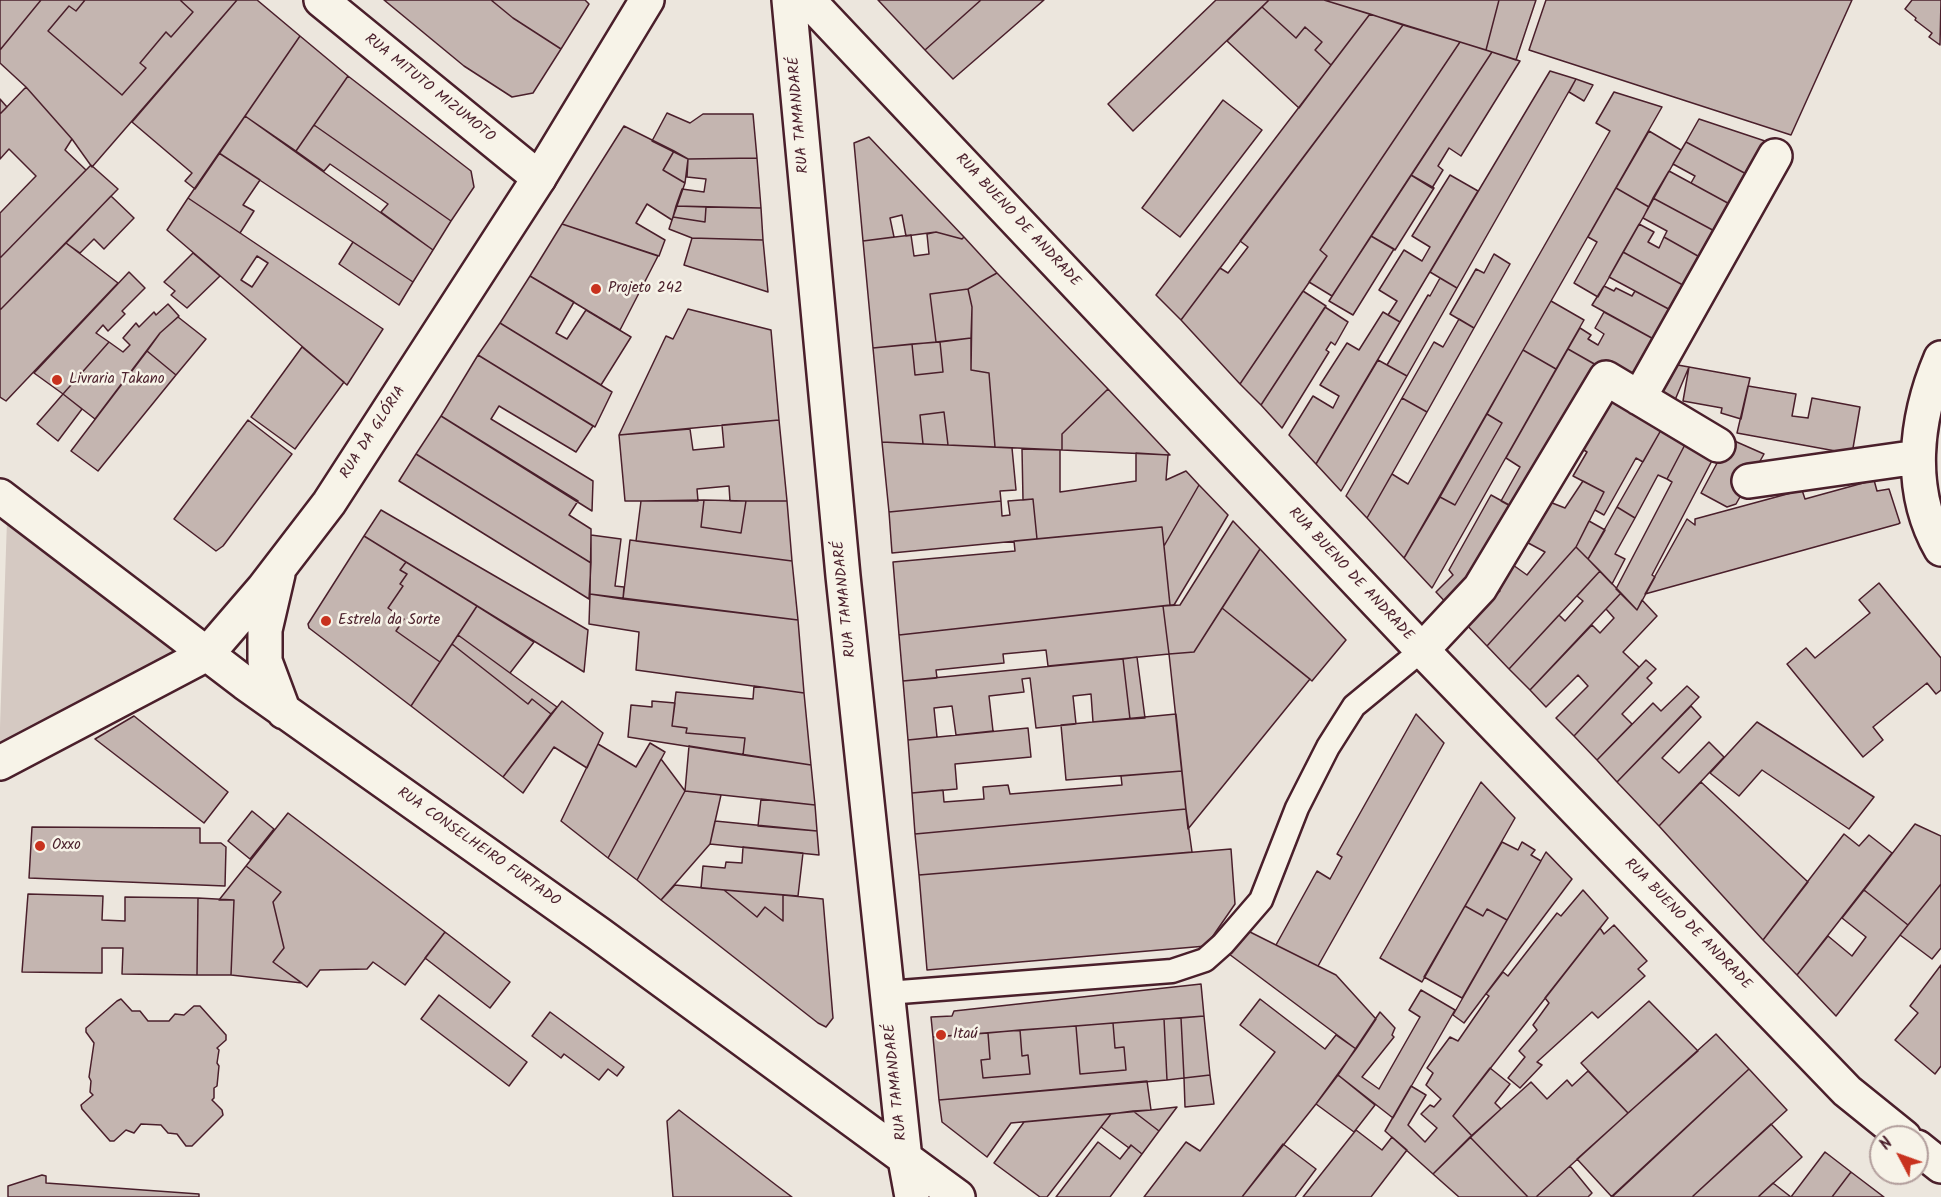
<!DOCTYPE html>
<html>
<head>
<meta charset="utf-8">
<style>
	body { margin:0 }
	#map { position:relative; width:1941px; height:1197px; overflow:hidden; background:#ece6dd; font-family:Kalam,sans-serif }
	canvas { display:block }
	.north { position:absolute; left:1869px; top:1125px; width:60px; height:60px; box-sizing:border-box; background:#f7f3e8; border:2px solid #b29e9c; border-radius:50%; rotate:311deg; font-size:16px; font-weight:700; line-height:24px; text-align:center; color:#4a1f2b }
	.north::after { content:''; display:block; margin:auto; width:21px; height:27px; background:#c8321e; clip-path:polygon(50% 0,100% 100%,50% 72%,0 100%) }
</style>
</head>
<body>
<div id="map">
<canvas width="1941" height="1197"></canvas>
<div class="north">N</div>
</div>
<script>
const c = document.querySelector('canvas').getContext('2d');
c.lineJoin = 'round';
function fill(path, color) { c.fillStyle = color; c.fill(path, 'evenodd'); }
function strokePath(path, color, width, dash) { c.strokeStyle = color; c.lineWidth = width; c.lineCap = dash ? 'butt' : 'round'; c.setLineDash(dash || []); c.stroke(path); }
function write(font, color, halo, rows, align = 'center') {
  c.font = font + ' Kalam,sans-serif'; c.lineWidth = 5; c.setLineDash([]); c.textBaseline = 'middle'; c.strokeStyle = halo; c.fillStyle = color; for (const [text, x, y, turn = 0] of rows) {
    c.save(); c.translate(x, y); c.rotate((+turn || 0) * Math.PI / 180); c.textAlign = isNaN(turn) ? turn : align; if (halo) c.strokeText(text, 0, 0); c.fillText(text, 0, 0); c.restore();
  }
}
fill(new Path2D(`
	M7 520 183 654 0 745V727Z`), '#d5c9c2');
const building = new Path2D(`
	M0 0H41L0 50Z
	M41 0H85L76 11 69 6 48 31 122 95 146 68 140 63 166 32 171 37 193 12 180 0H237L92 167 72 139 26 87 0 63V50Z
	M85 0H180L193 12 171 37 166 32 140 63 146 68 122 95 48 31 69 6 76 11Z
	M237 0H257L300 36 195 189 185 181 192 173 132 122Z
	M384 0H491L513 18 561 49 533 93 512 97 464 66Z
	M491 0H585L589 4 561 49 513 18Z
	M878 0H981L925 50Z
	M981 0H1044L953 79 925 50Z
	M1216 0H1269L1133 131 1108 104Z
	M1269 0H1324L1370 14 1331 65 1315 50 1322 42 1305 27 1296 38 1262 7Z
	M1324 0H1499L1486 50Z
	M1499 0H1536L1516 60 1486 50Z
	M1546 0H1852L1791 135 1529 50Z
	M1912 0H1941L1940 45 1929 37 1932 33 1915 20 1916 18 1905 9Z
	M1262 7 1296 38 1305 27 1322 42 1315 50 1331 65 1299 108 1227 41Z
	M1370 14 1403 25 1181 320 1156 295Z
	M1403 25 1460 42 1320 250 1327 256 1240 384 1181 320 1220 268 1228 273 1248 247 1240 241Z
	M300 36 348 76 296 151 245 116Z
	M1460 42 1492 52 1332 296 1309 282 1327 256 1320 250Z
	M1492 52 1520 61 1461 156 1449 148 1438 166 1443 170 1432 188 1411 175Z
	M1550 71 1576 79 1457 288 1430 272Z
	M348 76 471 171 474 187 451 221 314 125Z
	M1576 79 1593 85 1584 101 1569 92Z
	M26 87 72 139 65 150 86 170 0 258V213L36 176 9 149 0 159V114Z
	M1614 92 1662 107 1404 558 1367 518 1392 474 1408 484 1610 131 1596 123Z
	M0 99 7 107 0 114Z
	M1223 100 1262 130 1180 237 1142 208Z
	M667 113 690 123 703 114H753L757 158 688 159 652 141Z
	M245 116 433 250 413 282 219 153Z
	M1699 119 1771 143 1752 177 1686 142Z
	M314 125 451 221 433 250 381 212 388 204 330 164 324 171 296 151Z
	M624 126 674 151 663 170 685 183 672 220 647 204 636 223 665 240 659 256 562 224Z
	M1649 131 1681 150 1649 207 1616 188Z
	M869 137 964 237 962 239 936 232 906 236 902 215 890 218 894 237 863 241 854 143Z
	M1686 142 1752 177 1735 207 1691 183 1695 176 1673 164Z
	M674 151 688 159 685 183 663 170Z
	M219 153 260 180 243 205 254 211 240 233 188 198Z
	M757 158 761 208 676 206 682 189 704 192 706 179 687 177 688 159Z
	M91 165 118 189 0 310V258Z
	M1669 171 1735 207 1720 234 1653 198Z
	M1411 175 1434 188 1395 250 1371 236Z
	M1450 175 1478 191 1400 322 1388 315 1397 301 1379 290 1404 250 1422 261 1430 247 1412 236Z
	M1616 188 1649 207 1598 297 1574 283 1597 242 1588 237Z
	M111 196 134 218 104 249 94 239 80 253 66 243Z
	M188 198 383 329 347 385 167 230ZM257 256 268 263 252 287 241 280Z
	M1653 198 1720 234 1705 260 1664 237 1667 231 1643 218Z
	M676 206 706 207 705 222 673 217Z
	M706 207 761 208 763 240 692 238 669 229 673 217 705 222Z
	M562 224 658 256 620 330 530 276Z
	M1639 224 1654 232 1648 242 1659 248 1664 237 1705 260 1690 289 1623 252Z
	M936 232 962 239 964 237 997 273 968 289 930 294 936 342 873 348 863 241 911 235 914 256 929 254 927 234Z
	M1371 236 1394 249 1353 315 1329 301Z
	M692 238 763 240 768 292 684 265Z
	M353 242 413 282 399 305 339 264Z
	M66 243 118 283 6 401 0 397V310Z
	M1623 252 1690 289 1676 313 1609 277Z
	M193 253 220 276 187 308 171 295 175 291 164 282Z
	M1494 254 1510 264 1474 328 1450 314 1476 269 1484 273Z
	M129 272 145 288 122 311 125 314 108 331 103 325 96 333 109 342 63 394 34 373Z
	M997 273 1108 389 1062 434V450L995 447 989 373 971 370 972 307 968 289Z
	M530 276 574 302 556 333 567 339 586 310 631 337 601 385 500 323Z
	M1440 278 1457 288 1407 376 1387 365 1428 295 1430 296Z
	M1604 286 1614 291 1616 288 1632 296 1635 291 1676 313 1659 342 1592 305Z
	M968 289 972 307 971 338 936 342 930 294Z
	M1303 291 1326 306 1261 405 1240 384Z
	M1551 301 1584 320 1556 369 1523 350Z
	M168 304 179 316 160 333 95 419 63 394 109 342 123 352 130 345 123 338 136 323 139 327 154 312 156 315Z
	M1325 307 1348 322 1335 345 1331 342 1326 350 1329 352 1282 428 1261 405Z
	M688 309 771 330 779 420 619 435 666 336 673 339Z
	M1383 312 1400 322 1316 464 1289 435 1313 396 1333 408 1339 396 1320 385 1347 343 1359 350Z
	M1604 312 1659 342 1635 387 1568 349 1580 328 1591 335 1588 339 1598 345 1604 334 1595 328Z
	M178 317 206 339 176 375 147 351 160 333Z
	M1459 319 1474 328 1427 412 1402 398 1434 342 1443 347Z
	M500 323 612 392 595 427 478 355Z
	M971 338V370L989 373 995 447 948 445 944 412 920 415 923 444 882 442 873 348 912 344 915 375 943 372 940 342Z
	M940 342 943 372 915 375 912 344Z
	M302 347 344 382 295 449 251 417Z
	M1568 349 1603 369 1520 511 1501 501 1520 467 1506 458Z
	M1523 350 1556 369 1432 588 1404 558 1440 497 1455 505 1502 423 1487 414Z
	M147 351 176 375 98 471 71 451Z
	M478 355 593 426 576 452 499 406 491 419 593 481 592 511 441 416Z
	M1378 360 1407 376 1341 491 1316 464Z
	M1672 364 1689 367 1672 407 1653 397Z
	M1689 367 1750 378 1741 419 1721 413 1722 408 1683 401Z
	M1748 386 1796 394 1792 416 1808 418 1812 398 1860 407 1852 454 1737 433Z
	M1606 388 1665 423 1643 462 1636 458 1604 515 1595 510 1604 492 1573 476 1587 452 1574 444Z
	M1108 389 1170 455 1062 450V434Z
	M63 394 82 409 58 441 37 424Z
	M1402 398 1427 412 1367 518 1346 496Z
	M944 412 948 445 923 444 920 415Z
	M1487 414 1502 423 1455 505 1440 497Z
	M441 416 578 501 569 515 591 529V563L416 454Z
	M248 420 292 454 223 546 216 551 174 519Z
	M779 420 787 501H730L729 486 697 489 698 501H625L619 435 690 429 693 450 724 447 722 425Z
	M1665 423 1689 437 1667 479 1658 475 1635 518 1617 507Z
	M1689 437 1716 453 1652 575 1655 577 1637 610 1616 589 1672 482 1667 479Z
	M1730 439 1764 454 1736 504 1727 507 1701 493Z
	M882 442 1012 448 1016 490 1000 491 1001 501 889 512Z
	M1022 449 1060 450V492L1136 481V453L1168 455 1166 480 1186 471 1199 485 1164 546 1162 527 1037 539 1033 499 1023 500Z
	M416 454 591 563 589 599 399 481Z
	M1874 480 1877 491 1889 489 1900 523 1898 524 1645 594 1687 519 1695 525V519L1802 490 1805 499Z
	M1583 481 1604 492 1576 547 1487 646 1462 620 1486 590 1493 597 1500 591 1492 583 1506 560 1527 575 1545 552 1519 538 1542 499 1565 508Z
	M1199 485 1228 515 1174 605H1170L1164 546Z
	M1491 495 1520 511 1452 609 1436 592 1453 575 1449 570Z
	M1033 499 1037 539 892 553 889 512 1001 501 1002 516 1010 515 1008 501Z
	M704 500 746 501 741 533 701 527Z
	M704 500 701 527 741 533 746 501H787L792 561 636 541 641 501Z
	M1617 507 1635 518 1615 554 1625 559 1612 584 1588 559Z
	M381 510 588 630 584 672 364 536Z
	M1233 521 1260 549 1194 652 1169 654 1163 606 1180 605Z
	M1589 521 1605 530 1588 559 1576 547Z
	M1162 527 1170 605 899 635 893 562 1015 551 1014 541Z
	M591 535 621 539 615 586 624 587 623 599 590 594Z
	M364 536 406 562 400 570 407 574 400 584 403 586 388 608 404 619 396 631 440 662 411 706 309 628 308 624Z
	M630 540 792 561 798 620 623 599Z
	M1576 547 1600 571 1509 669 1487 646Z
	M1260 549 1346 640 1312 681 1222 608Z
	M406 562 477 606 440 662 396 631 404 619 388 608 403 586 400 584 407 574 400 570Z
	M1600 571 1621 593 1530 690 1509 669 1559 615 1565 621 1583 601 1577 596Z
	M1879 583 1941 658V690L1936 694 1927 683 1873 727 1883 740 1863 757 1787 664 1806 648 1815 658 1870 613 1859 600Z
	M1621 593 1637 610 1642 600 1657 616 1623 652 1639 667 1574 736 1556 718 1588 686 1578 675 1546 707 1530 690 1592 625 1600 633 1614 618 1606 609Z
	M590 594 798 620 804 693 636 670 639 632 589 624Z
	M477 606 534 642 510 673 458 635Z
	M1163 606 1169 654 1048 666 1046 650 1003 654 1004 663 936 670 937 678 903 681 899 635Z
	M1222 608 1310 679 1188 829 1169 654 1194 652Z
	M458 635 510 673 557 707 551 714 532 699 528 704 452 644Z
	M452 644 528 704 532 699 551 714 503 777 411 706Z
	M1137 657 1145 718 1130 719 1123 659Z
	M1123 659 1130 719 1093 722 1091 694 1073 696 1076 724 1036 728 1030 678 1022 679 1024 692 989 696 993 731 956 735 952 706 934 708 937 737 908 740 903 681Z
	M1646 660 1656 669 1647 678 1652 683 1622 714 1632 724 1597 760 1574 736Z
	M754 686 804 693 811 765 743 755 745 738 686 733 687 728 672 726 676 692 753 699Z
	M1687 686 1699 697 1617 782 1597 760 1653 703 1661 711Z
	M562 701 603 733 587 768 554 747 523 793 503 777Z
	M652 701 675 703 672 726 687 728 686 733 745 738 743 755 628 737 631 705 652 707Z
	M1691 706 1701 717 1662 758 1679 773 1709 742 1724 757 1659 826 1617 782Z
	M1176 714 1182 771 1066 780 1061 725Z
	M1416 714 1444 743 1318 966 1276 945 1317 871 1330 879 1342 857 1337 854Z
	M134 716 228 792 204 823 95 739Z
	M1757 722 1874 797 1849 829 1762 770 1739 796 1710 773Z
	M1028 728 1031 757 955 764 957 789 912 793 908 740Z
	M650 743 665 752 608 858 561 821 598 744 636 767Z
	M689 746 811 765 815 805 685 791Z
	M661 759 685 791 637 880 608 858Z
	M1182 771 1186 809 915 834 912 793 943 790 944 802 984 799 983 787 1008 785 1010 794 1122 785 1121 776Z
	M1481 782 1515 818 1422 982 1380 958Z
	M1701 782 1808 882 1763 940 1659 826Z
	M685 791 721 795 710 844 661 900 637 880Z
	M761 799 815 805 817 831 758 826Z
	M1186 809 1192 852 919 875 915 834Z
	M252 811 274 829 250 859 228 841Z
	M288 813 445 932 405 985 373 962 367 969 320 970 307 987 273 962 284 948 273 902 281 892 246 866Z
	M715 821 817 831 819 855 710 844Z
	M1915 824 1941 836V884L1908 925 1864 890Z
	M32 827 200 828V843H221L226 847 225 886 29 878Z
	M1844 834 1859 846 1869 835 1892 853 1797 975 1763 940Z
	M1502 842 1518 850 1522 842 1535 850 1531 855 1541 861 1507 920 1487 909 1483 916 1465 906Z
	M743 847 803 853 798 896 701 888 703 866 725 868 726 862 742 863Z
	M1231 849 1235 904 1206 946 927 970 919 875Z
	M1546 852 1572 879 1464 1023 1453 1015Z
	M246 866 281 892 273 902 284 948 273 962 302 983 231 975 234 900H219Z
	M1941 884V948L1932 959 1900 935Z
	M675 885 724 890 757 917 765 907 783 921V895L823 899 833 1018 826 1027 818 1023 661 900Z
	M724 890 783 895V921L765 907 757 917Z
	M1583 890 1608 918 1453 1116 1472 1136 1433 1174 1385 1131 1411 1086 1426 1095 1408 1125 1425 1142 1437 1128 1421 1114 1430 1105 1434 1107 1441 1099 1426 1085 1433 1073 1427 1068 1450 1037 1458 1041 1489 996 1486 994 1503 972 1508 976 1557 913 1561 916Z
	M1864 890 1908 925 1836 1016 1797 975 1828 936 1852 956 1866 937 1842 918Z
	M28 894 103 896 102 920 125 921V897L198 898 197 975 122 974 123 948H102V973L22 972Z
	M198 898 234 900 231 975H197Z
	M1465 906 1483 916 1487 909 1507 920 1462 998 1424 977Z
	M1614 925 1647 961 1638 969 1645 976 1598 1018 1592 1012 1537 1062 1542 1065 1520 1088 1508 1078 1525 1057 1519 1051 1537 1030 1533 1025 1549 1003 1545 998 1600 928 1604 934Z
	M1246 930 1336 975 1376 1019 1356 1049 1229 954Z
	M445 932 510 982 490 1008 425 958Z
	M1941 965V1066L1935 1074 1895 1040 1918 1013 1910 1006Z
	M1201 984 1204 1016 933 1037 931 1017 952 1016 954 1011Z
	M1421 990 1455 1010 1393 1118 1338 1075 1380 1012 1395 1028 1392 1035 1394 1037 1362 1077 1379 1089 1420 1017 1409 1010Z
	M439 995 527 1062 509 1086 421 1019Z
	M121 999 132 1011H140L148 1021H169L175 1014 184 1015 194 1006H200L226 1035V1040L217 1048 219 1050 217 1063 219 1066 217 1086 214 1088V1098L212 1100 222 1110 223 1115 192 1146H186L177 1134 168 1133 161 1125 141 1124 134 1133 126 1130 114 1141H110L82 1109 81 1105 93 1095 90 1092 91 1081 89 1077 94 1043 86 1032V1028L117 1001Z
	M1260 999 1325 1049 1336 1035 1356 1049 1316 1104 1242 1197H1144L1186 1142 1200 1151 1275 1052 1240 1025Z
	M1649 1001 1698 1051 1628 1113 1581 1063Z
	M550 1012 624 1067 617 1076 608 1069 599 1080 564 1054 561 1058 532 1036Z
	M1204 1016 1210 1075 1184 1078 1181 1018Z
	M1181 1018 1184 1078 1167 1080 1164 1019Z
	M1164 1019 1167 1080 939 1100 933 1037 988 1033 990 1059 981 1060 983 1078 1030 1074 1028 1055 1022 1056 1020 1030 1076 1026 1080 1074 1126 1070 1124 1047 1115 1048 1113 1023Z
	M1113 1023 1115 1048 1124 1047 1126 1070 1080 1074 1076 1026Z
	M1020 1030 1022 1056 1028 1055 1030 1074 983 1078 981 1060 990 1059 988 1033Z
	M1716 1034 1749 1069 1612 1197 1577 1159Z
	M1490 1068 1510 1084 1495 1103 1501 1109 1472 1136 1453 1116Z
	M1749 1069 1787 1110 1692 1197H1611Z
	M1588 1071 1628 1113 1536 1197H1528L1470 1137 1531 1082 1547 1099 1567 1080 1572 1086Z
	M1210 1075 1214 1104 1185 1107 1184 1078Z
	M1338 1075 1375 1105 1354 1132 1316 1104Z
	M1147 1081 1151 1110 1011 1123 987 1157 942 1122 939 1100Z
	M1177 1107 1159 1131 1133 1111 1151 1110Z
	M679 1110 776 1185 792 1197H673L667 1121Z
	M1133 1111 1159 1131 1142 1154 1131 1145 1129 1148 1101 1127 1111 1114Z
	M1111 1114 1047 1197H1040L994 1163 1024 1122Z
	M1771 1124 1802 1157 1758 1197H1692Z
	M1356 1130 1382 1150 1392 1137 1407 1150 1371 1197H1303Z
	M1470 1137 1528 1197H1459L1433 1174Z
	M1098 1142 1120 1159 1131 1145 1142 1154 1110 1197H1056Z
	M1283 1144 1316 1169 1295 1197H1242Z
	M1825 1152 1851 1172 1832 1197H1791Z
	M1570 1166 1592 1193 1588 1197H1536Z
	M1851 1172 1884 1197H1832Z
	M42 1175 46 1176V1183L199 1194V1197H8V1186Z
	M1773 1183 1791 1197H1758Z`);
fill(building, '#c4b5b0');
strokePath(building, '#4a1f2b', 1.5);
const service = new Path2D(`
	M887 993 1172 971 1205 960 1223 944 1261 900 1297 808 1328 747 1354 706 1422 650`);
const pedestrian = new Path2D(`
	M1639 398 1775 156
	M1422 650 1480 588 1606 378 1718 445`);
const minor = new Path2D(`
	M321 0 539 178
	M1941 358C1915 419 1907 490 1941 549
	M1749 481 1918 457`);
const tertiary = new Path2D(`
	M789 0 843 576 905 1159 912 1197
	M808 0 1422 650 1847 1091 1904 1137
	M0 496 245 683 599 934 958 1197
	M278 574 265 630V661L284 712
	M0 763 207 654 263 589 329 503 539 178 647 0
	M1917 1147 1941 1166`);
strokePath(service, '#4a1f2b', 27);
strokePath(pedestrian, '#4a1f2b', 38);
strokePath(minor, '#4a1f2b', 38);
strokePath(tertiary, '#4a1f2b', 38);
strokePath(service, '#f7f3e8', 22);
strokePath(pedestrian, '#f7f3e8', 33);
strokePath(minor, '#f7f3e8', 33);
strokePath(tertiary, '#f7f3e8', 33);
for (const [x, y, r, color] of [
	[596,289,6,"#c8321e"],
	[57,380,6,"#c8321e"],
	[326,621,6,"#c8321e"],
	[40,846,6,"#c8321e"],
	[941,1035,6,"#c8321e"]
]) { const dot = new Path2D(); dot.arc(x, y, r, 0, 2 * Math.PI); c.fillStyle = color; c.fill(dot); strokePath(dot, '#f7f3e8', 2); }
write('15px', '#4a1f2b', '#f7f3e8', [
	["RUA MITUTO MIZUMOTO",429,89,39],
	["RUA TAMANDARÉ",800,115,-95],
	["RUA BUENO DE ANDRADE",1017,221,47],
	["RUA DA GLÓRIA",374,433,-57],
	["RUA BUENO DE ANDRADE",1350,575,47],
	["RUA TAMANDARÉ",846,599,-96],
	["RUA CONSELHEIRO FURTADO",478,848,35],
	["RUA BUENO DE ANDRADE",1687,925,46],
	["RUA TAMANDARÉ",897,1082,-96]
]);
write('15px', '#4a1f2b', '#f7f3e8', [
	["Projeto 242",608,289],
	["Livraria Takano",69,380],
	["Estrela da Sorte",338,621],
	["Oxxo",52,846],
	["Itaú",953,1035]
], 'left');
</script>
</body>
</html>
